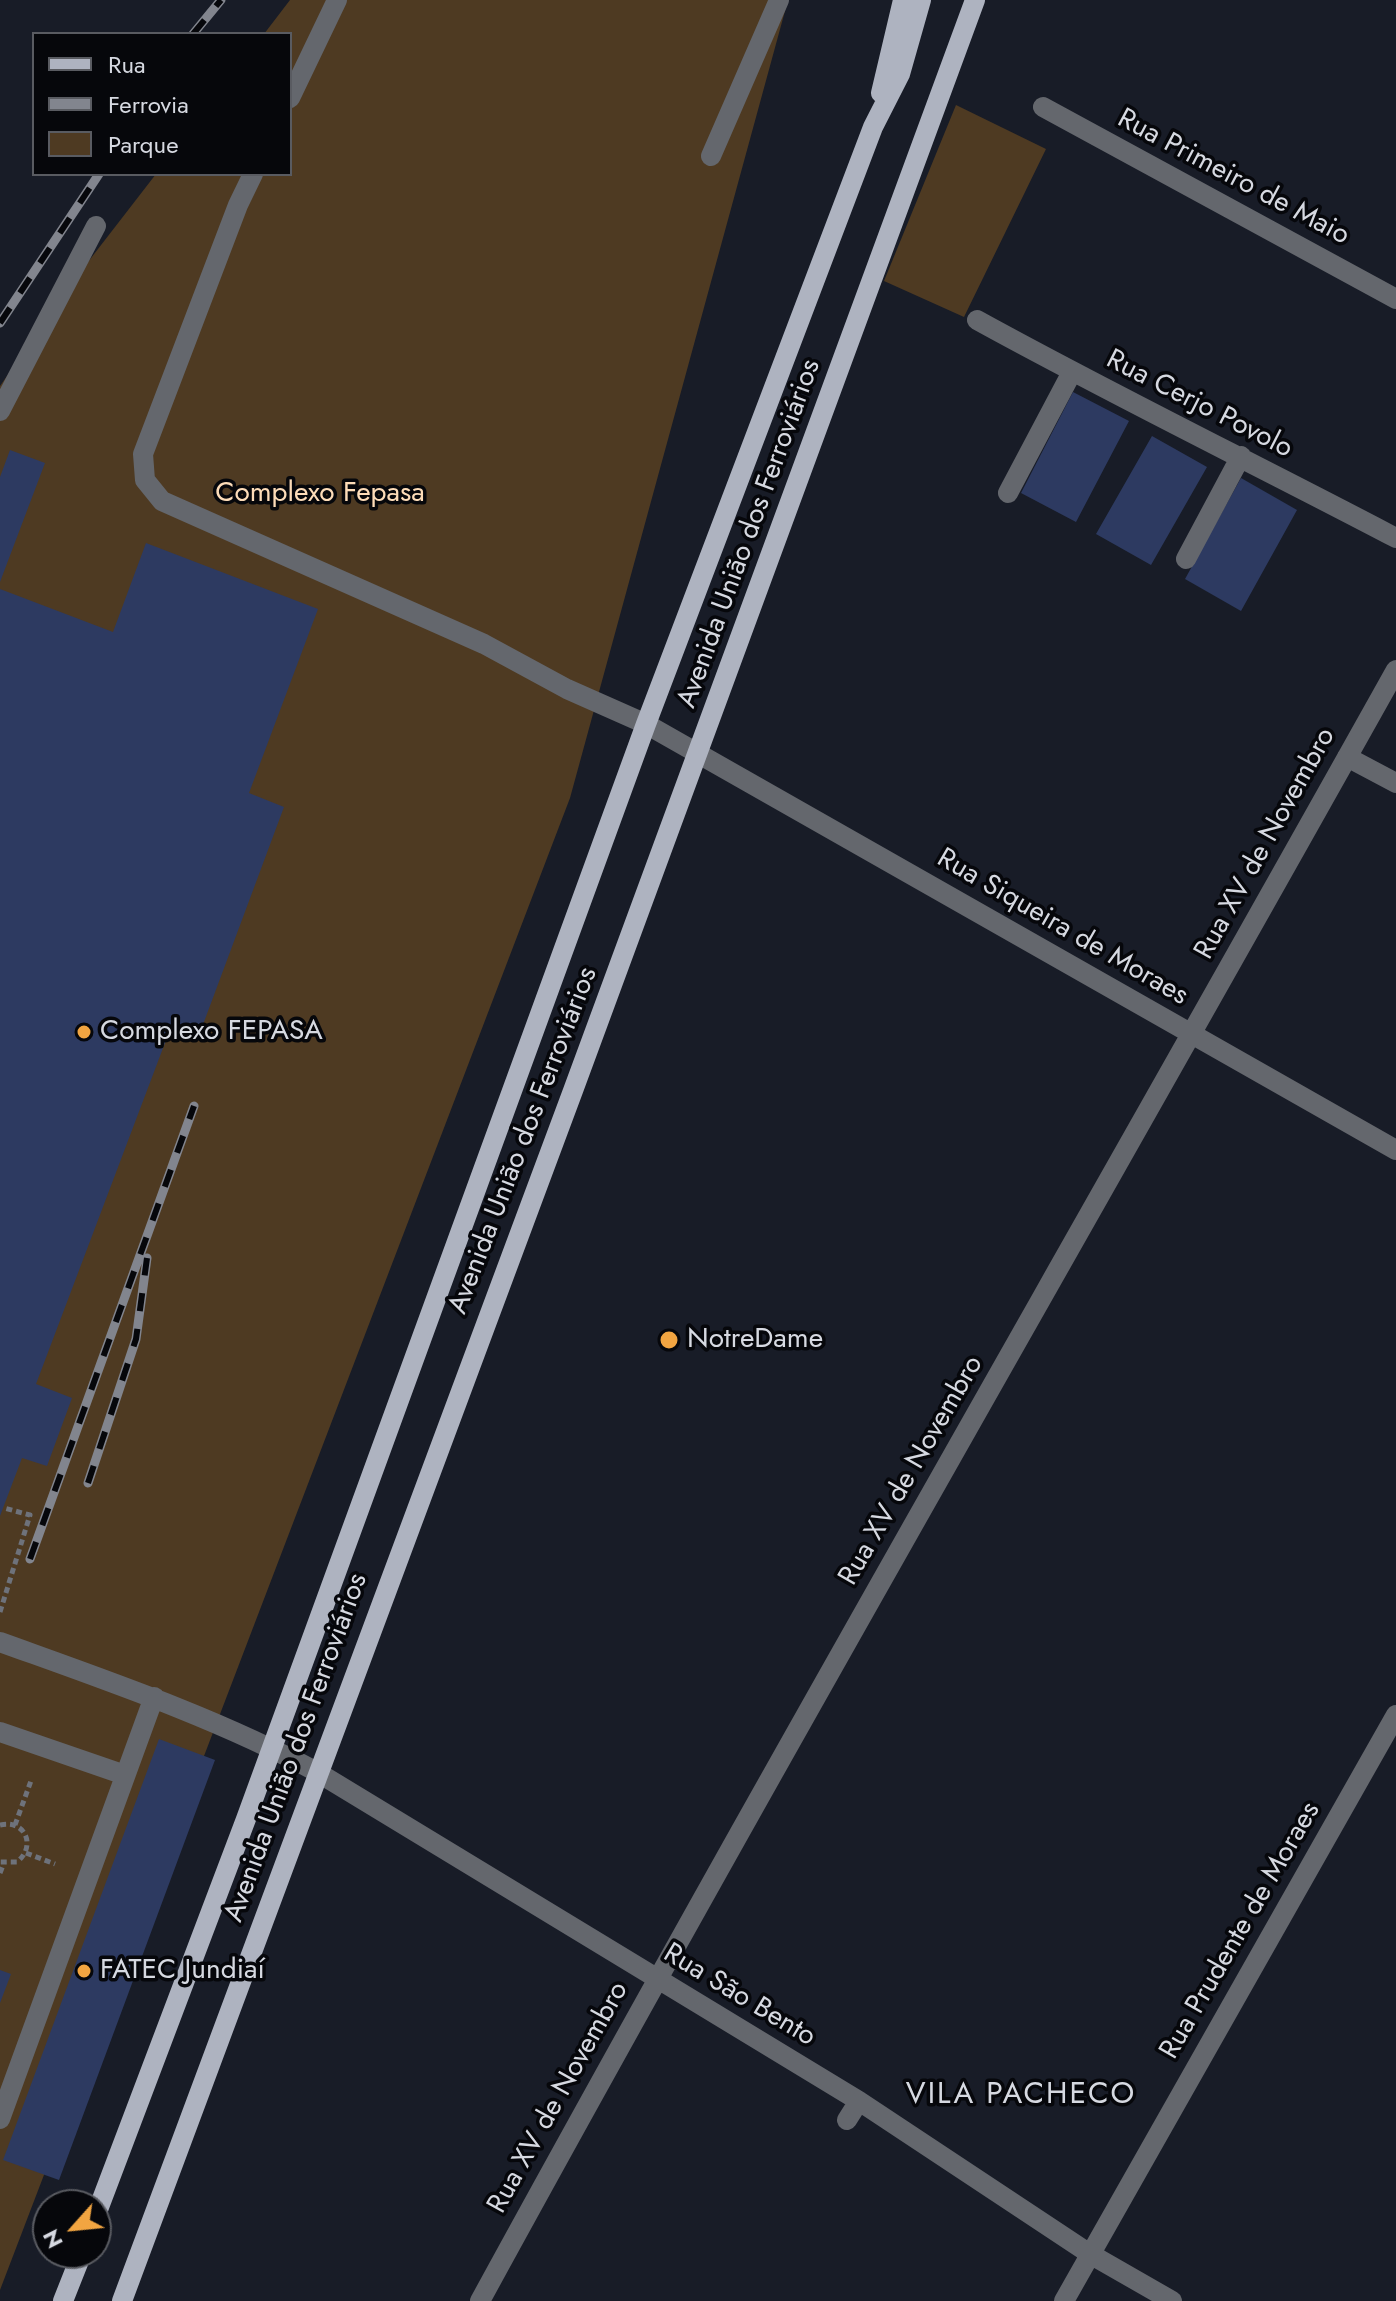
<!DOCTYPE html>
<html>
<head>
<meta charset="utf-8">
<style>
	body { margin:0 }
	#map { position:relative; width:1396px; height:2301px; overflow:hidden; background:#181c27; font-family:Jost,sans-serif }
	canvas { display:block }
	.legend { position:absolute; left:32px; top:32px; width:260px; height:144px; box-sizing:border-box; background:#06070b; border:2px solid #595b61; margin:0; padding:10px 14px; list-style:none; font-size:24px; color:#d6d9e1 }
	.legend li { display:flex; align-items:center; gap:16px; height:40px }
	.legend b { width:40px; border:2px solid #595b61 }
	.north { position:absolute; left:32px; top:2189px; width:80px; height:80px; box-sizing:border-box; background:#06070b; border:2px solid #595b61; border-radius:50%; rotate:243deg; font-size:22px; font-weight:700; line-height:32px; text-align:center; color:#d6d9e1 }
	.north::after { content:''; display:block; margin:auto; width:28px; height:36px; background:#f2a541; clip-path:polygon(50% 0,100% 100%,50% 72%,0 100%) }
</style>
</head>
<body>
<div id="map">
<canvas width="1396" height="2301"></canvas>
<ul class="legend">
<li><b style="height:10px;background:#aeb3c0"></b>Rua</li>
<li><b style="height:10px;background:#82858e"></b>Ferrovia</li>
<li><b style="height:22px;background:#4e3a22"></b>Parque</li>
</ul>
<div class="north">N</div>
</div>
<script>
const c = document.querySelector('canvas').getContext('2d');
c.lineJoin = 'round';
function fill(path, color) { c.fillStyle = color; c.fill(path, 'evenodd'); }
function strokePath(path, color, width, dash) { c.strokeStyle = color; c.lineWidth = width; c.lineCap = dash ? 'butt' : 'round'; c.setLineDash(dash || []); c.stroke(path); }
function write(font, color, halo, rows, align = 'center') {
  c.font = font + ' Jost,sans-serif'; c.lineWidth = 7; c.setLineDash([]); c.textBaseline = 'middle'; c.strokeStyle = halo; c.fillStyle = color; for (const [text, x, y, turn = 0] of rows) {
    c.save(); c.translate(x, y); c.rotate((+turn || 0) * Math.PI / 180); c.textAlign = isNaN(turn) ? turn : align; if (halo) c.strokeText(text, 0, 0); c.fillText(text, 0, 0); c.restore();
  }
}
fill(new Path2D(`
	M290 0H788L570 798 0 2290V386L74 280 156 174H290V34H264Z
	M956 105 1046 149 964 317 884 281Z`), '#4e3a22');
fill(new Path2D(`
	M1073 392 1129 421 1076 522 1021 493Z
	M1152 436 1207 467 1151 565 1096 534Z
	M10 450 45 463 0 582V477Z
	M1241 478 1297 510 1241 611 1185 579Z
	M146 543 318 609 249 793 284 807 198 1038 171 1027 36 1384 72 1398 47 1466 22 1458 0 1516V589L113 632Z
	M159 1739 215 1760 59 2180 3 2160Z
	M0 1970 11 1974 0 2003Z`), '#2d3a61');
strokePath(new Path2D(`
	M0 1612 30 1515 4 1508
	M0 1825C25 1819 37 1846 17 1862H0
	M15 1825 32 1778
	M26 1853 55 1864
	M0 1873 4 1863`), '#6e727b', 5, [6, 4]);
strokePath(new Path2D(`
	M290 98 337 0
	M1043 107 1396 299
	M711 156 779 0
	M253 174 238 205 143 454 145 480 162 501 484 644 567 689 646 724 1396 1150
	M977 320C1115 396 1257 465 1396 538
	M0 411 96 226
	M1008 493 1072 372
	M1186 559 1241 456
	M1347 757 1396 783
	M0 1642C108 1681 217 1718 317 1772L859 2101 1090 2254 1172 2301
	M0 1732 125 1775
	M0 2119 154 1697
	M847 2120 859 2101
	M480 2301C779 1754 1092 1214 1396 670
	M1064 2301 1396 1715`), '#64676d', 20);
strokePath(new Path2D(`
	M881 93 903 0
	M96 2215 246 1819 646 724 873 127 900 74 921 0
	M63 2301 82 2253
	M122 2301C405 1534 697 769 975 0`), '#aeb3c0', 20);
const rail = new Path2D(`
	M193 34 221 0
	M0 323 99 174
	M88 1483 136 1339 147 1258
	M30 1559 194 1106`);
strokePath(rail, '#82858e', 9);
strokePath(rail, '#06070b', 6, [18]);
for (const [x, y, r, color] of [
	[84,1032,8,"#f2a541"],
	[669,1340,10,"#f2a541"],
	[84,1971,8,"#f2a541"]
]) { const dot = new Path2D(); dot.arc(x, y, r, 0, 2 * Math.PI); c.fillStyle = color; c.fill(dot); strokePath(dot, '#06070b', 3); }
write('28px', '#d6d9e1', '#06070b', [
	["Rua Primeiro de Maio",1233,178,28],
	["Rua Cerjo Povolo",1199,405,27],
	["Avenida União dos Ferroviários",750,534,-70],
	["Rua XV de Novembro",1266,844,-61],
	["Rua Siqueira de Moraes",1062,928,30],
	["Avenida União dos Ferroviários",524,1141,-69],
	["Rua XV de Novembro",912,1471,-60],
	["Avenida União dos Ferroviários",297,1748,-70],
	["Rua Prudente de Moraes",1241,1931,-60],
	["Rua São Bento",739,1996,31],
	["Rua XV de Novembro",559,2098,-61]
]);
write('28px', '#fddcb8', '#06070b', [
	["Complexo Fepasa",320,494]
]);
write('28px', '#d6d9e1', '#06070b', [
	["Complexo FEPASA",100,1032],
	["NotreDame",687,1340],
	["FATEC Jundiaí",100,1971]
], 'left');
c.letterSpacing = '2px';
write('30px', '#d6d9e1', '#06070b', [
	["VILA PACHECO",1021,2096]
]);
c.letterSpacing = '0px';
</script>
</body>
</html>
